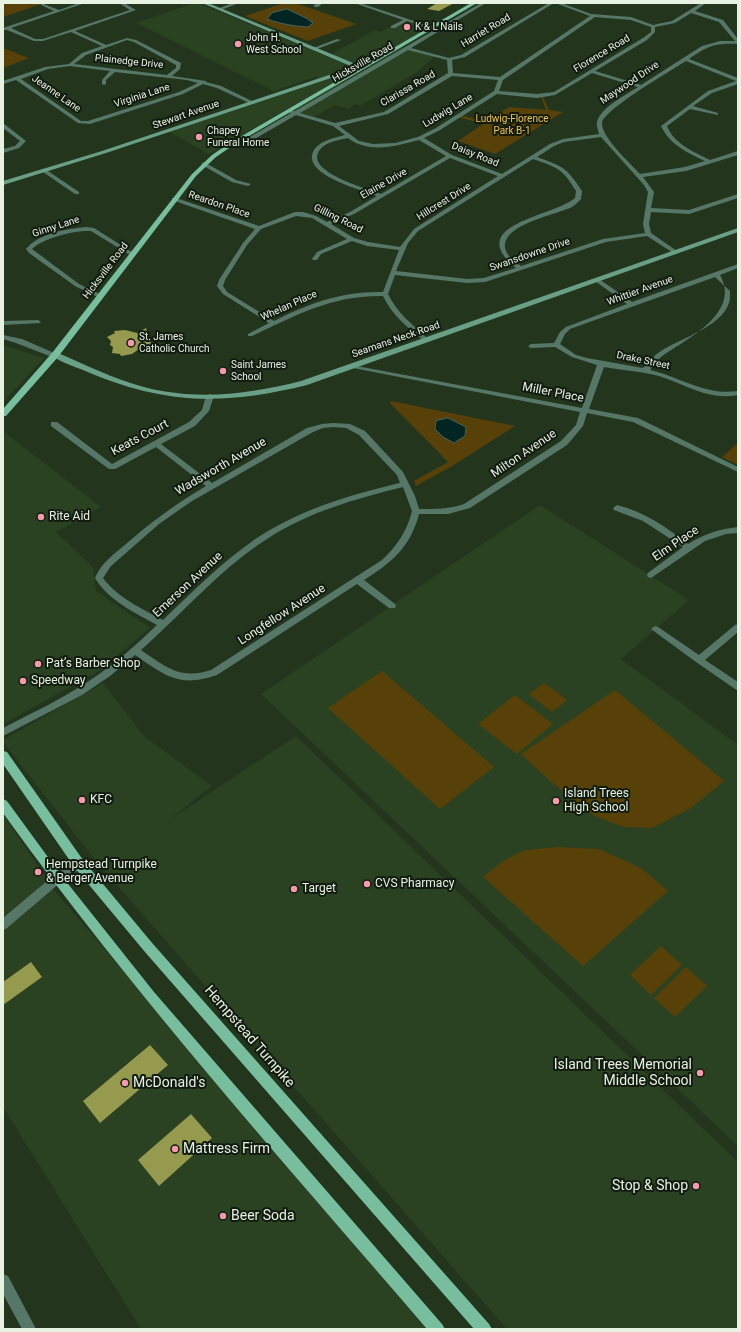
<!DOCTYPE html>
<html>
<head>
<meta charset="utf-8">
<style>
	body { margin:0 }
	#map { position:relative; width:741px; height:1332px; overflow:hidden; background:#23361d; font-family:Roboto,sans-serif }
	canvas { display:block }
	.frame { position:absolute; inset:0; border:4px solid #e7f2e3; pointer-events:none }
</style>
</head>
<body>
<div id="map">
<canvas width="741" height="1332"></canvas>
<div class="frame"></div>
</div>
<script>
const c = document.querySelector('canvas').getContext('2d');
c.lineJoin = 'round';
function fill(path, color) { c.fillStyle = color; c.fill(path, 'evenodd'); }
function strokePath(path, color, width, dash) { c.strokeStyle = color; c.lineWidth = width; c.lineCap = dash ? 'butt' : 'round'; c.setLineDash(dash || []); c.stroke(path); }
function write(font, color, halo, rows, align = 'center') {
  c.font = font + ' Roboto,sans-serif'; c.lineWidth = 4; c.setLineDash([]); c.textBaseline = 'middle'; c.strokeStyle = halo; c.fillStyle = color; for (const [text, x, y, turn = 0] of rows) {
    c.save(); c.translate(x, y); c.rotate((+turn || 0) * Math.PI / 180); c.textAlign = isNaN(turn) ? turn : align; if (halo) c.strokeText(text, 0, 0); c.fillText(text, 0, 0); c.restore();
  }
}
fill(new Path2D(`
	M194 3H198L331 58 335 52 375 30 380 32 404 19 430 27 398 46 435 56 417 72 360 106 355 104 348 109 335 105 314 117 289 109 209 154 169 132 313 83 318 76 274 91 136 23Z
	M3 345 44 358 3 402Z
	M3 431 101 507 56 532 93 567 96 591 150 628 99 671 3 724Z
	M540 505 689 600 621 659 738 745V1146L261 694Z
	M103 683 145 737 212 786 169 820 296 736 738 1162V1329H507L100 866 3 742V740Z
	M3 814 54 890 429 1329H141L3 1107Z`), '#2a4122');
fill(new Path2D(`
	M3 3H44L3 17Z
	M284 3H295L356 24 308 41 245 16Z
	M3 48 29 58 3 68Z
	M541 97H543L549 110 563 112 495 154 458 141 483 124 458 117 461 115 486 122 509 107 546 110Z
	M391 401 515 426 452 466 416 486 414 481 448 462 390 403Z
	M738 443V465L722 457Z
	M382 671 494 767 440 809 328 708Z
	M544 683 567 700 552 712 529 694Z
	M615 690 724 781 691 808 652 828 623 827 595 816 549 780 521 754Z
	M515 695 553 724 517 754 478 724Z
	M558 847 599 849 641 868 668 891 583 966 483 877 503 861 525 850Z
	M661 946 682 965 651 995 630 975Z
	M686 967 707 986 675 1017 654 998Z`), '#574109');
const water = new Path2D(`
	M287 9 306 18 313 23 308 27C293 26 281 24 267 19L272 13Z
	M448 418 466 427 465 436 454 443 443 437 435 429 436 421Z`);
fill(water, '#012523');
strokePath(water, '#46625d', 1);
fill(new Path2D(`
	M437 3H454L439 11 427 9Z
	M146 328 153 348 142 347 132 354 121 356 120 354 112 353 113 347 110 345 111 341 107 337 115 333 114 331 125 330 137 333Z
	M31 962 42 977 3 1005V982Z
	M150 1045 168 1065 100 1123 83 1101Z
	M191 1114 212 1138 159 1186 138 1160Z`), '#969a4e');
fill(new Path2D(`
	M41 3 59 10 79 3H85L11 28 35 39H43L130 10 119 3H124L136 10 75 31 106 45 127 38 136 40 181 63 180 69 172 76 206 81V82L221 86 254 102 249 103 217 88 203 84 183 94 90 124 78 123 16 80 3 84V81L45 67 69 64 82 53 102 46 71 32 43 41H34L7 30H3V28L54 11 41 5ZM127 40 134 42 176 65V68L167 75 74 64 86 55ZM70 66 110 71 102 80V84L104 85 106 84V80L115 72 187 80 198 83 179 92 88 121H81L21 79 48 69Z
	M233 3H239L221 10 217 9Z
	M318 3H323L318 7H314V5Z
	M354 3H360L435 28 433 29 407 21 395 28H391V26L403 20Z
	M481 3H486L411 48 449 58 461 55 549 3H554L465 57 452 60 453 73 500 77 590 16 555 3H561L591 14 631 17 653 25 672 21 701 3H706L695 11 723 20 738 39V44C714 43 708 46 689 59L738 78V84L712 93 693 106 718 113V115L690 109 667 126C674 144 694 152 710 160L738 151V155L686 171 643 177 654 192 651 208 689 210 738 194V198L689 214 651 212 649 224 651 233 677 251V253L675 254 647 236 606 242 485 282 467 283 395 275 388 294C397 313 413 325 428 339V341H424C408 328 392 315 383 296 333 295 296 315 252 336H248V334L269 323 223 294 217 286 219 280 243 243 255 229 172 200V198H176L259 226 295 212H303L316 216 327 222 350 212 377 196C362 190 303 175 313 152 318 141 334 138 345 135L333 126 296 115 239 148 227 145 230 143 236 145 291 113 287 112V110L295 111ZM691 13 719 22 735 41H720L702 46 641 85 595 71 647 40 655 32V27L675 23ZM595 17 631 20 651 27V32L643 38 554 92 537 94 499 91 503 80ZM408 50 447 60 448 73 384 112 335 123 300 113ZM686 61 736 81 708 91 661 126C669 144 688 153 705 161L685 167 640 174C631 164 601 137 602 123 603 110 672 70 686 61ZM592 73 638 87C627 94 600 108 597 122 596 125 598 130 599 134L563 139 550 144 502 174 452 155 424 138 440 130 497 94 537 98 555 95ZM452 76 498 80 494 91 436 128 418 137 395 143 373 144 359 141 339 126 388 114ZM601 137 644 185 648 192 643 224 645 233 603 239 521 266C516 262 508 257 506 251 497 225 556 215 572 207 575 205 578 202 581 199L582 191C566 167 564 167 537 157L554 146 564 142ZM348 138C369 154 396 146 419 140L446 156 381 194C368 189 309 173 318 153 323 142 338 140 348 138ZM450 158 498 176 414 229 400 247 368 242 354 238 331 224 354 214ZM533 159C558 168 562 168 576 191L575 198C553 217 463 224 516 268L484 278 467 279 396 271 408 243 418 231ZM296 216 312 218 347 239 317 252 312 259 313 260H317L321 254 352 241 367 246 399 250 383 292C343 291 309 303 274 321L227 292 223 286 225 280 247 245 261 229Z
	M337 39 341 40 317 49 313 48Z
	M3 123 26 141 19 148 3 153V149L15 146 20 141 3 128Z
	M204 162 236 180 251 184 248 186 232 182 202 165 201 164Z
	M45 169 79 192V194H75L43 172 42 171Z
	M86 227 94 228 135 254 130 255 91 231C75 230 43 238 32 249L79 284 102 295V297L100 298 75 286 29 253 26 249C39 233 67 229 86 227Z
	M738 264V268L720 275C741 312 689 338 665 354 659 358 654 364 650 370 680 377 706 396 738 391V395C706 401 685 383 655 375 638 371 621 370 604 367L589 409 638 418 738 467V472L633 422 587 413 583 426 567 445 470 508 448 514H419C410 548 392 562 364 580L395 604 396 606 395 608H389L357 584 217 675C179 688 166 676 135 655L110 676 82 695 3 736V728C32 713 62 699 89 681 114 665 136 645 157 625 134 612 109 601 95 578 101 563 114 554 126 544 151 522 177 503 206 486L156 447 115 469H109L51 426V422H57L112 464 189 422 202 410 206 396 210 394 214 396 209 411 195 426 161 444 212 483 307 428 322 424 333 423 350 424 365 431 403 472 415 496 419 509C435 509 449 509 464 504L561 441 576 425 580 412 353 368 350 366 351 365 582 408 597 365 572 357 555 347 531 348 528 346 531 344 554 343 560 332 566 327 627 304 595 281V279H599L632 302ZM715 277 730 291C730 295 730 300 729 303 721 327 681 338 661 351 654 355 649 362 643 368L587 358 576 355 560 344 565 334 570 329ZM333 427 346 428 359 435 397 475 400 483C349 495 298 510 254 540 221 563 192 592 163 620 141 608 118 598 103 578L111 566 159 524 192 501 313 432 323 428ZM403 487 412 511C407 531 397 546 382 560L211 670C180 680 166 667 141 650 183 613 220 569 267 539 308 512 355 499 403 487Z
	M38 320 41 322 40 323 3 325 4 321Z
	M617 505C645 512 666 527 688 544 704 534 720 529 738 527V533L726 534 705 541 651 578 648 577 647 575 648 573 683 547 643 521 614 510 613 508Z
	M738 624V632L705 660 738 682V691L696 662 651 629 655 626 658 627 699 655 735 625Z
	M79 859 83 861 84 864 83 867 61 882 7 928 3 930V918L53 876Z
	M3 1274 8 1276 36 1329H22L3 1294Z`), '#567768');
fill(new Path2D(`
	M3 335 22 339 59 355 55 357H52L16 343 3 339Z`), '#567768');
fill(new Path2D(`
	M202 3H208L358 65 375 59 378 61 363 67V69H358L106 153 3 185V181L102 151 353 67Z
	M738 228V232L307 385C226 405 167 405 90 373 79 368 59 362 51 355L55 353H58C86 365 114 379 144 387 196 401 250 394 301 381Z`), '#699f86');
fill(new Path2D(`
	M471 3H477L232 146 216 157 196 176 58 357 6 416H3V409L52 353 192 174 212 155 228 144Z
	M3 751 7 752 83 860 153 944 489 1324 492 1329H474L145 952 75 868 3 764Z
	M3 799 7 801 61 875 154 992 442 1324 445 1329H427C282 1160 133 994 3 813Z`), '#77bd9e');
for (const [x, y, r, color] of [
	[407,27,4,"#f39aac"],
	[238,44,4,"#f39aac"],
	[199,137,4,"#f39aac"],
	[131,343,4,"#f39aac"],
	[223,371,4,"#f39aac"],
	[41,517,4,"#f39aac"],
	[38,664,4,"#f39aac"],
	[23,681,4,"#f39aac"],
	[82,800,4,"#f39aac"],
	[556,801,4,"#f39aac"],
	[38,872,4,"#f39aac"],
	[367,884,4,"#f39aac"],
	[294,889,4,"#f39aac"],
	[700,1073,4,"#f39aac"],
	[125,1083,4,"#f39aac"],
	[175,1149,4,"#f39aac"],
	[696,1186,4,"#f39aac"],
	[223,1216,4,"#f39aac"]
]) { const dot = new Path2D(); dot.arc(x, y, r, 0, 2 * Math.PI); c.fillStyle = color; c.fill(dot); strokePath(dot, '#121b10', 1.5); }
write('10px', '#e7f2e3', '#121b10', [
	["K & L Nails",415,27],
	["John H.",246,38],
	["West School",246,50],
	["Chapey",207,131],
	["Funeral Home",207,143],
	["St. James",139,337],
	["Catholic Church",139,349],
	["Saint James",231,365],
	["School",231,377]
], 'left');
write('10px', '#e7f2e3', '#121b10', [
	["Harriet Road",486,31,-31],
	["Florence Road",602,54,-31],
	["Plainedge Drive",129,62,6],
	["Hicksville Road",363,63,-30],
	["Maywood Drive",630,83,-34],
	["Clarissa Road",408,89,-30],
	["Jeanne Lane",56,94,35],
	["Virginia Lane",142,96,-18],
	["Ludwig Lane",448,111,-31],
	["Stewart Avenue",186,115,-19],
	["Daisy Road",475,155,22],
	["Elaine Drive",384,184,-30],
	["Hillcrest Drive",444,202,-32],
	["Reardon Place",219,205,19],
	["Gilling Road",338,219,26],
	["Ginny Lane",56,227,-18],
	["Swansdowne Drive",530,255,-19],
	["Hicksville Road",106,271,-53],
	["Whittier Avenue",640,291,-20],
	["Whelan Place",289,306,-24],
	["Seamans Neck Road",396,340,-19],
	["Drake Street",643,361,12]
]);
write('10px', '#efc25c', '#121b10', [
	["Ludwig-Florence",512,119],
	["Park B-1",512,131]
]);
write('12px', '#e7f2e3', '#121b10', [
	["Miller Place",553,393,11],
	["Keats Court",140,438,-28],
	["Milton Avenue",524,454,-34],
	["Wadsworth Avenue",221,467,-30],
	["Elm Place",676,544,-34],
	["Emerson Avenue",188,585,-43],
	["Longfellow Avenue",282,615,-33]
]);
write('12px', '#e7f2e3', '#121b10', [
	["Rite Aid",49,517],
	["Pat’s Barber Shop",46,664],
	["Speedway",31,681],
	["Island Trees",564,794],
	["High School",564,808],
	["KFC",90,800],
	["Hempstead Turnpike",46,865],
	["& Berger Avenue",46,879],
	["CVS Pharmacy",375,884],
	["Target",302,889]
], 'left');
write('14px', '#e7f2e3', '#121b10', [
	["Hempstead Turnpike",249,1037,49]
]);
write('14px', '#e7f2e3', '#121b10', [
	["Island Trees Memorial",692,1065,"right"],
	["Middle School",692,1081,"right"],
	["McDonald's",133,1083],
	["Mattress Firm",183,1149],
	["Stop & Shop",688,1186,"right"],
	["Beer Soda",231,1216]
], 'left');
</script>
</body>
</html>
